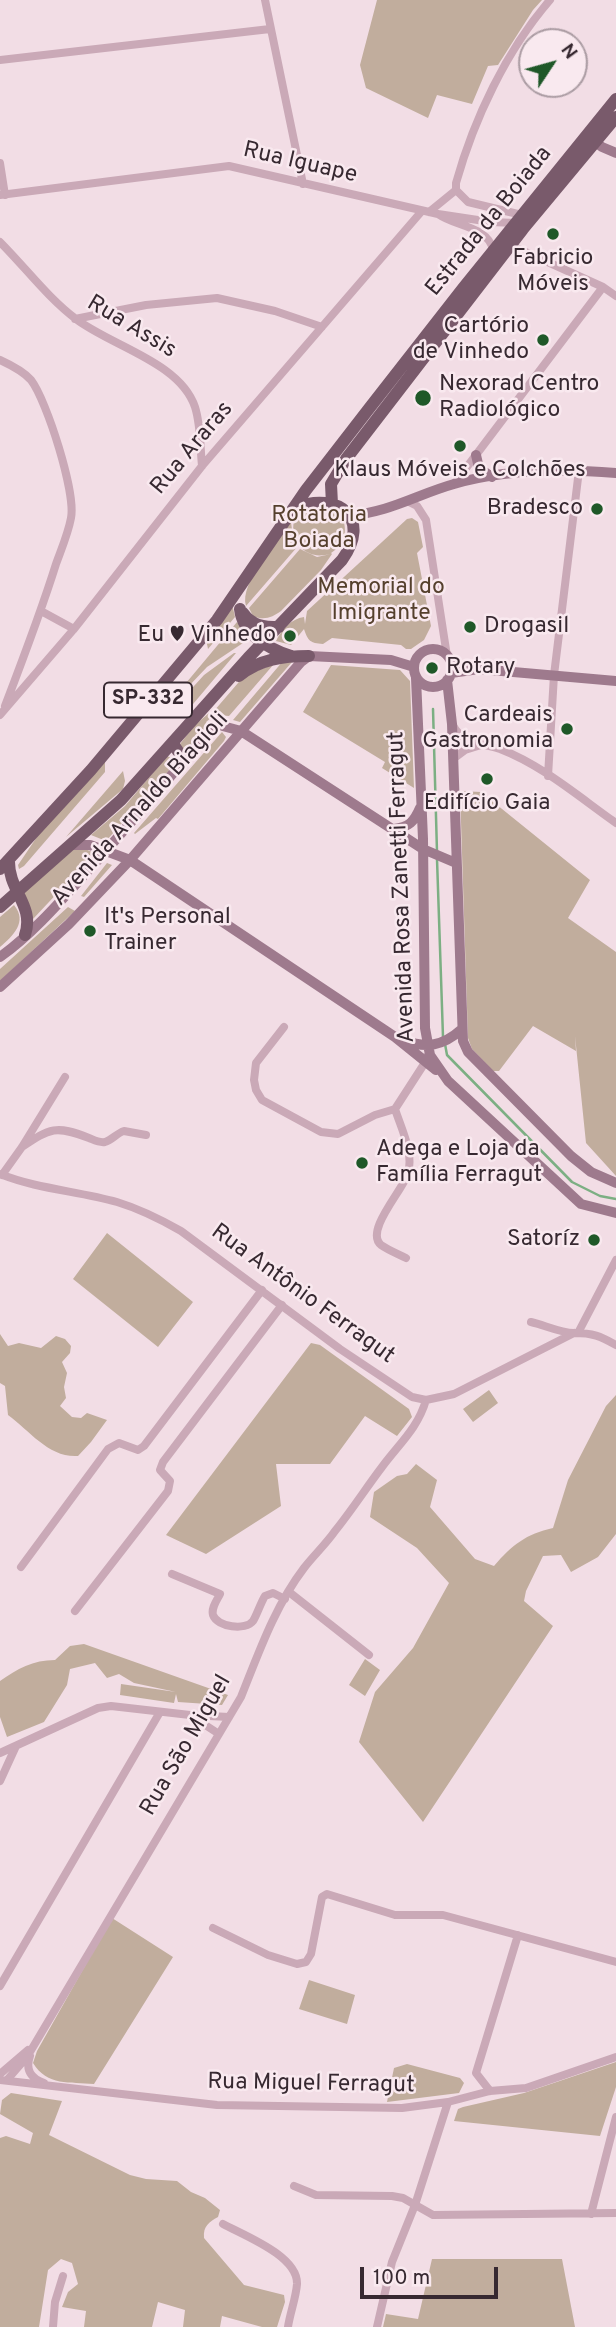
<!DOCTYPE html>
<html>
<head>
<meta charset="utf-8">
<style>
	body { margin:0 }
	#map { position:relative; width:616px; height:2327px; overflow:hidden; background:#f2dde5; font-family:Overpass,sans-serif }
	canvas { display:block }
	.north { position:absolute; left:518px; top:28px; width:70px; height:70px; box-sizing:border-box; background:#f9e9ef; border:2px solid #ab9ca3; border-radius:50%; rotate:54deg; font-size:19px; font-weight:700; line-height:28px; text-align:center; color:#372931 }
	.north::after { content:''; display:block; margin:auto; width:24px; height:32px; background:#1f5828; clip-path:polygon(50% 0,100% 100%,50% 72%,0 100%) }
	.scale { position:absolute; left:360px; top:2267px; width:138px; height:32px; box-sizing:border-box; border:4px solid #372931; border-top:0; padding-left:9px; font-size:21px; line-height:24px; white-space:nowrap; color:#372931; -webkit-text-stroke:5px #f9e9ef; paint-order:stroke }
</style>
</head>
<body>
<div id="map">
<canvas width="616" height="2327"></canvas>
<div class="north">N</div>
<div class="scale">100 m</div>
</div>
<script>
const c = document.querySelector('canvas').getContext('2d');
c.lineJoin = 'round';
function fill(path, color) { c.fillStyle = color; c.fill(path, 'evenodd'); }
function strokePath(path, color, width, dash) { c.strokeStyle = color; c.lineWidth = width; c.lineCap = dash ? 'butt' : 'round'; c.setLineDash(dash || []); c.stroke(path); }
function write(font, color, halo, rows, align = 'center') {
  c.font = font + ' Overpass,sans-serif'; c.lineWidth = 5; c.setLineDash([]); c.textBaseline = 'middle'; c.strokeStyle = halo; c.fillStyle = color; for (const [text, x, y, turn = 0] of rows) {
    c.save(); c.translate(x, y); c.rotate((+turn || 0) * Math.PI / 180); c.textAlign = isNaN(turn) ? turn : align; if (halo) c.strokeText(text, 0, 0); c.fillText(text, 0, 0); c.restore();
  }
}
fill(new Path2D(`
	M377 0H542L533 10 498 65 488 66 472 104 437 95 428 118 366 88 360 65Z
	M321 503 342 516C348 532 345 544 331 553L332 554 321 570 281 611C273 617 264 621 253 616L249 608 300 549 317 557 331 554C324 555 317 557 309 553 292 546 286 518 305 507 309 505 316 504 321 503Z
	M412 518 418 522 423 547 417 553 431 626 424 640 411 649H406L401 645 332 638 323 644C310 643 308 641 304 629L291 645 276 641C282 629 291 619 304 617L305 624 307 611 407 519Z
	M291 522 293 538 298 546 246 606C239 583 278 541 291 522Z
	M232 604 235 617 208 649 206 639Z
	M237 622 252 637 207 667 168 708 166 707Z
	M234 653H236L183 716 174 708 204 675Z
	M283 661 292 662 240 722 233 720Z
	M274 664 229 716 217 715 214 711 244 676Z
	M331 665 400 670 410 681 414 788 382 768 385 762 303 712Z
	M209 713 212 717 206 722 208 725 190 747 184 750 180 744 195 725Z
	M222 732 226 737 224 741 158 819 156 818 135 834 134 833Z
	M167 756 174 759V765L106 841 91 835 125 806Z
	M105 757V772L24 866 19 869 18 865 43 828Z
	M123 771 125 781 123 789 66 837Z
	M460 791 481 792 590 880 568 918 616 952V1176L586 1143 575 1036 576 1051 533 1026 499 1071H493L472 1049 468 1038Z
	M74 849H85L95 853 33 919 21 894Z
	M107 863 112 865 84 897 81 896Z
	M14 905C28 922 13 936 0 947V917Z
	M68 907 75 911 0 981V969Z
	M107 1233 193 1302 158 1347 73 1279Z
	M0 1334 8 1346 19 1343 41 1348 56 1336 65 1339 71 1346 70 1353 62 1362 67 1373 64 1387 66 1398 60 1406 72 1417 81 1418 87 1413 107 1420 91 1442 78 1456C49 1458 30 1431 8 1415L5 1386 0 1383Z
	M311 1343 320 1345 409 1409 412 1417 397 1436 365 1416 330 1464H276L281 1506 206 1554 166 1535Z
	M489 1390 498 1403 473 1422 463 1409Z
	M616 1395V1534L598 1557 571 1572 561 1555 543 1556 526 1591 524 1601 553 1626 423 1822 359 1742 375 1692 413 1648 449 1583 417 1548 370 1517 374 1492 397 1476 407 1474 416 1464 437 1480 430 1507 475 1559 494 1566C512 1545 526 1534 553 1528L568 1480 606 1406Z
	M84 1644 228 1695 222 1705 178 1702 176 1694 174 1703 120 1695 121 1684 176 1692 134 1683 119 1674 107 1678 95 1663 70 1669 67 1685 44 1722 7 1737 0 1717V1681C17 1669 33 1660 55 1660L70 1646Z
	M365 1659 380 1670 365 1696 349 1685Z
	M112 1918 173 1957 94 2084C70 2082 47 2086 33 2063L37 2051Z
	M309 1980 355 1995 347 2024 299 2009Z
	M616 2062V2087L600 2136 454 2121 458 2109 463 2107 524 2093Z
	M407 2064 460 2078 464 2083 459 2093 387 2102 394 2068Z
	M11 2093 62 2101 49 2135 130 2175 146 2179 177 2181 191 2192 205 2198 220 2210 218 2217C209 2222 203 2226 204 2238L244 2285 284 2295 285 2302 277 2327H262L222 2316 220 2327H183L185 2310 158 2302 152 2327H84L86 2311 62 2307 68 2292 78 2284 72 2263 61 2259 48 2270 39 2327H0V2138L6 2136 30 2144 33 2133 0 2114 2 2100Z
	M432 2259H562L575 2327H383L386 2314 418 2319Z`), '#c1ad9d');
strokePath(new Path2D(`
	M433 709 437 852
	M437 859 443 1037
	M445 1044 447 1055 572 1182 600 1196 616 1199`), '#7caf83', 2.5);
strokePath(new Path2D(`
	M265 0 303 184
	M0 60 270 29
	M0 163 5 195
	M0 195 229 166 438 214C456 227 488 226 493 250
	M429 212 456 190
	M438 214 491 222 516 223
	M522 215 468 202 456 190V183C474 119 506 51 550 0
	M0 242C25 267 48 298 76 319 111 346 180 362 195 407 201 426 200 446 202 466
	M510 245 603 287 616 296
	M75 319 146 305 217 298 275 311 322 327
	M0 360C11 365 23 371 31 380 47 401 76 493 71 518 68 534 61 550 56 564 41 612 23 659 5 706
	M454 484 603 287
	M409 502 417 506 426 520 447 656
	M41 611 74 629
	M0 715 74 629 202 466 421 212
	M453 725C460 742 484 744 500 749 542 765 579 797 616 823
	M453 759 465 750 481 745
	M548 776 554 675 579 470
	M284 1027 256 1063 254 1080 256 1090 262 1100 321 1132 338 1134 375 1115 395 1109 426 1061V1057
	M395 1109C401 1128 414 1153 408 1173 404 1189 364 1231 381 1245 388 1250 398 1254 406 1258
	M22 1147C50 1128 56 1125 89 1138 94 1140 99 1143 105 1142 112 1140 117 1133 124 1131L146 1135
	M0 1174C37 1189 78 1191 117 1202 140 1209 160 1219 181 1231L340 1349 412 1397 426 1400 454 1394 574 1333
	M2 1175 22 1147 65 1077
	M531 1322C544 1325 561 1333 574 1333 593 1333 600 1336 616 1345
	M579 1331 616 1260
	M21 1567 108 1449 119 1443 138 1450 144 1446 262 1290
	M172 1574 220 1594C217 1600 211 1608 213 1615 217 1627 246 1631 253 1621 256 1617 261 1602 265 1596L273 1593 285 1599
	M289 1592 369 1655
	M75 1611 168 1491 170 1481 160 1470 163 1462 282 1305
	M193 1717 219 1734
	M0 1753 98 1708 111 1706 190 1715 229 1717
	M0 1781 16 1746
	M213 1928 268 1955 297 1964 306 1962 311 1954 322 1897 327 1894 395 1915H443L616 1962
	M0 1986 160 1712
	M30 2056C25 2070 31 2078 44 2083
	M0 2074 28 2050
	M0 2080 217 2105 402 2108 448 2102 490 2091 526 2088 616 2057
	M7 2080 27 2057 241 1697C259 1652 275 1606 304 1568 314 1555 326 1544 335 1531 352 1510 366 1488 382 1467 399 1444 418 1428 426 1400
	M490 2091 476 2073 518 1935
	M294 2186 316 2195 392 2196 403 2198 433 2215 616 2213
	M591 2214 616 2117
	M223 2224C245 2236 298 2256 297 2284 296 2298 290 2313 288 2327
	M53 2327 55 2302 63 2276
	M377 2327 392 2262 415 2205 448 2102`), '#caa9b7', 8);
strokePath(new Path2D(`
	M588 137 602 147 616 153
	M476 455 479 468 492 477
	M350 515C388 513 418 494 454 484 505 469 563 469 616 473
	M414 668a19 19 0 1 1 38 0a19 19 0 1 1-38 0Z
	M451 673 479 669 616 681
	M416 678 423 839 425 1028 430 1055 448 1081 581 1204 616 1213
	M447 680 452 724 463 1041 468 1052 571 1156 591 1172 616 1183
	M394 829C409 827 414 822 420 808
	M72 845H90L130 860 395 1037 436 1070
	M0 957C32 934 59 903 85 874 127 828 168 779 209 731L219 725 241 731 423 849 456 863
	M0 987 69 924 130 860 301 662 309 656 391 660 414 667
	M404 1040C426 1049 443 1046 462 1029`), '#9e7a8d', 10);
strokePath(new Path2D(`
	M332 504 331 484 346 459 523 229 616 117
	M240 609C243 635 269 649 291 656
	M243 613C252 626 264 627 279 627
	M239 676C259 659 284 656 309 656
	M173 744 180 754 187 757
	M9 860C8 891 35 905 25 935
	M0 869 91 770 217 620 306 490 371 406 464 287 616 99
	M0 907 121 800 248 658 342 560C372 518 339 492 296 507`), '#795a6b', 12);
for (const [x, y, r, color] of [
	[553,234,7,"#1f5828"],
	[543,340,7,"#1f5828"],
	[423,398,9,"#1f5828"],
	[460,446,7,"#1f5828"],
	[597,509,7,"#1f5828"],
	[470,627,7,"#1f5828"],
	[290,636,7,"#1f5828"],
	[432,668,7,"#1f5828"],
	[567,729,7,"#1f5828"],
	[487,779,7,"#1f5828"],
	[90,931,7,"#1f5828"],
	[362,1163,7,"#1f5828"],
	[594,1240,7,"#1f5828"]
]) { const dot = new Path2D(); dot.arc(x, y, r, 0, 2 * Math.PI); c.fillStyle = color; c.fill(dot); strokePath(dot, '#f9e9ef', 2.5); }
for (const [x, y, w] of [
	[148,700,88]
]) { const box = new Path2D(); box.roundRect(x - w / 2, y - 17.5, w, 35, 5); c.fillStyle = '#f9e9ef'; c.fill(box); strokePath(box, '#372931', 2); }
write('bold 21px', '#372931', null, [
	["SP-332",148,700]
]);
write('23px', '#372931', '#f9e9ef', [
	["Rua Iguape",300,164,13],
	["Estrada da Boiada",490,222,-51],
	["Rua Assis",131,328,31],
	["Rua Araras",193,449,-50],
	["Avenida Arnaldo Biagioli",141,810,-48],
	["Avenida Rosa Zanetti Ferragut",403,887,-92],
	["Rua Antônio Ferragut",302,1295,36],
	["Rua São Miguel",187,1746,-60],
	["Rua Miguel Ferragut",311,2085,1]
]);
write('23px', '#372931', '#f9e9ef', [
	["Fabricio",553,259,"center"],
	["Móveis",553,285,"center"],
	["Cartório",529,327],
	["de Vinhedo",529,353],
	["Nexorad Centro",439,385,"left"],
	["Radiológico",439,411,"left"],
	["Klaus Móveis e Colchões",460,471,"center"],
	["Bradesco",583,509],
	["Drogasil",484,627,"left"],
	["Eu ♥ Vinhedo",276,636],
	["Rotary",446,668,"left"],
	["Cardeais",553,716],
	["Gastronomia",553,742],
	["Edifício Gaia",487,804,"center"],
	["It's Personal",104,918,"left"],
	["Trainer",104,944,"left"],
	["Adega e Loja da",376,1150,"left"],
	["Família Ferragut",376,1176,"left"],
	["Satoríz",580,1240]
], 'right');
write('23px', '#55402d', '#f9e9ef', [
	["Rotatoria",319,516],
	["Boiada",319,542],
	["Memorial do",381,588],
	["Imigrante",381,614]
]);
</script>
</body>
</html>
